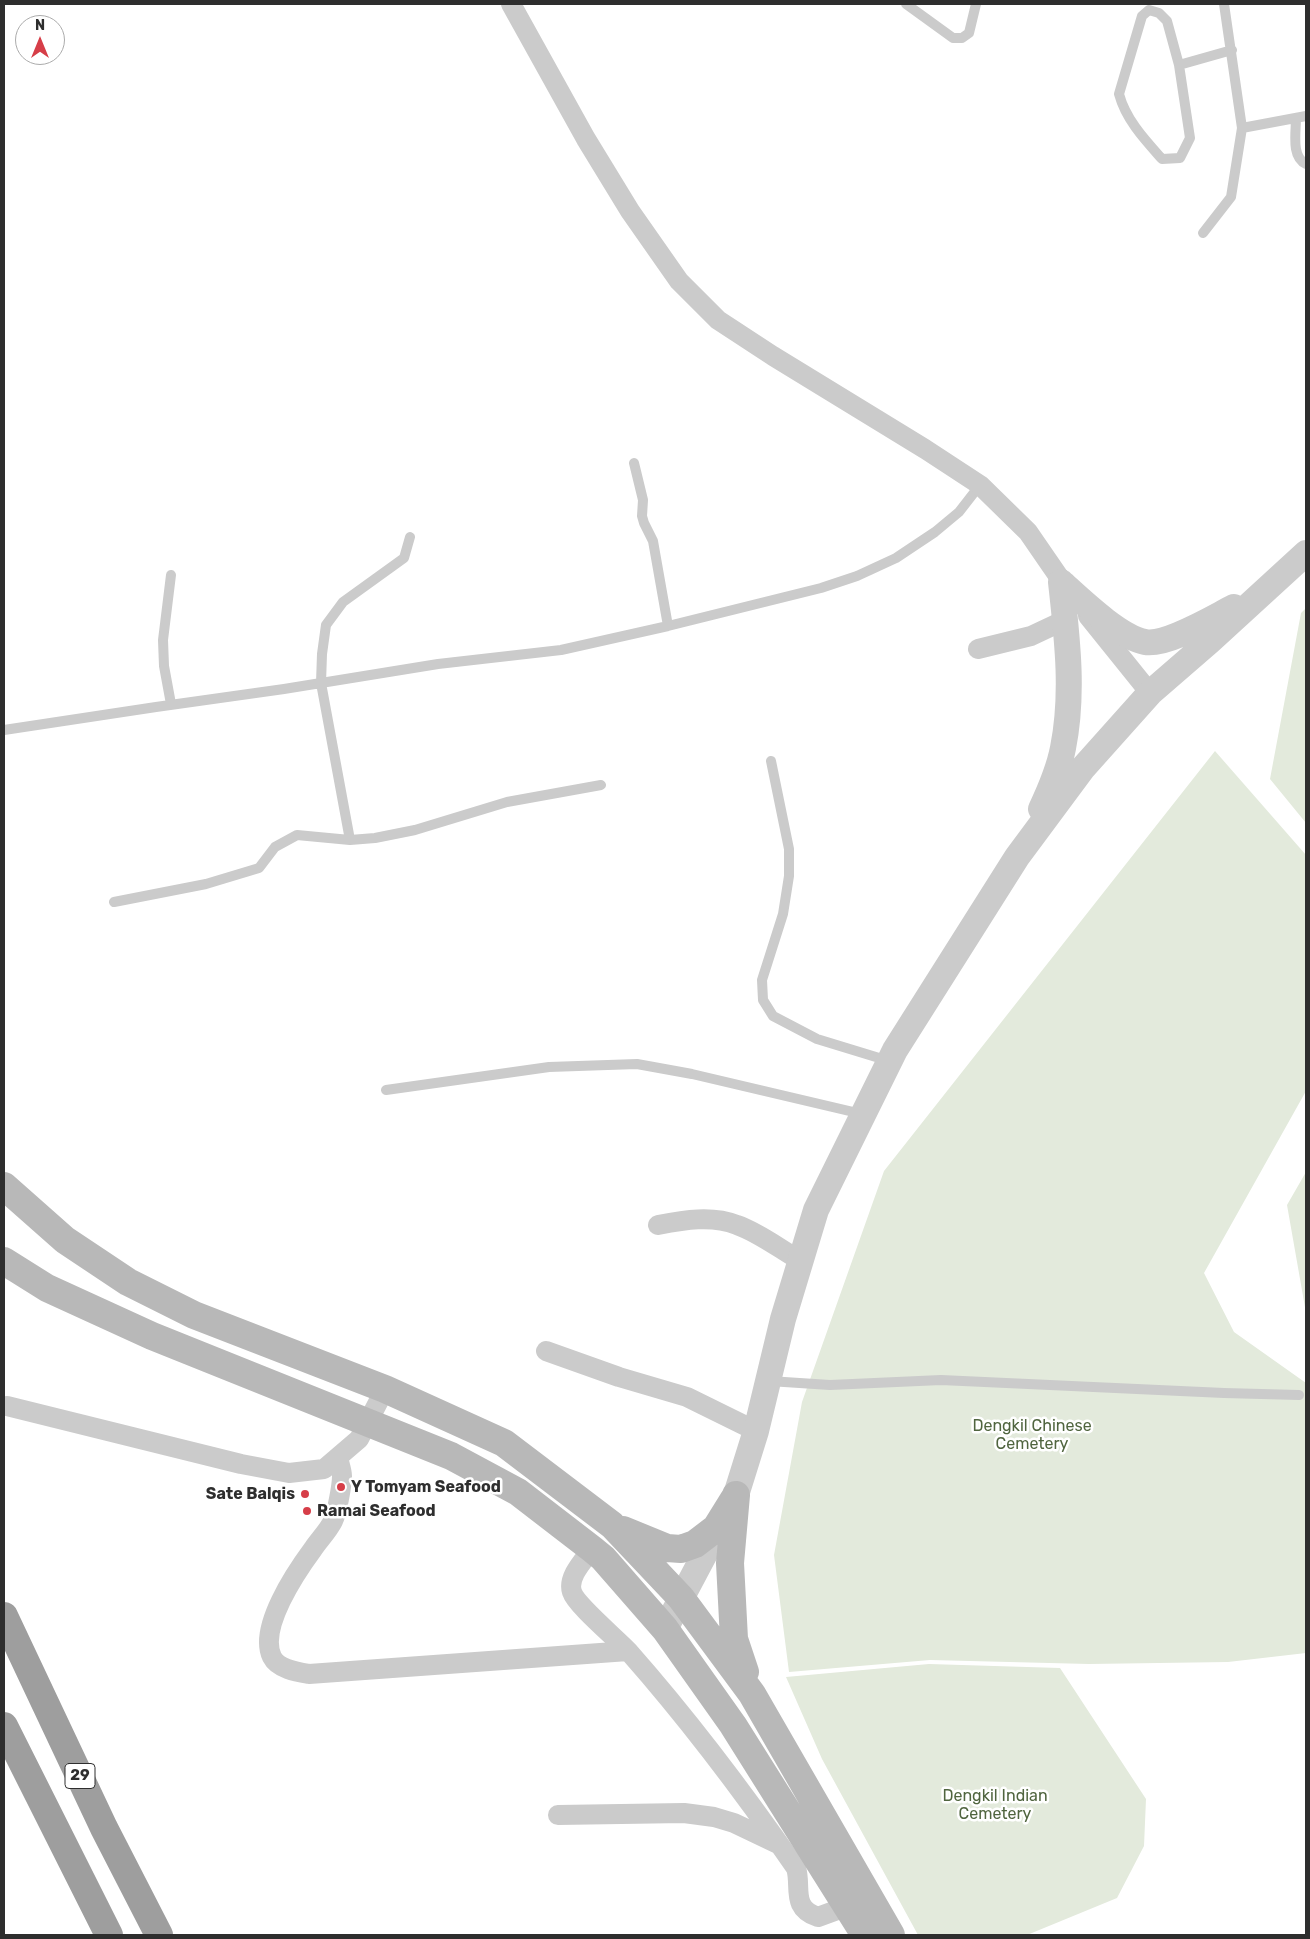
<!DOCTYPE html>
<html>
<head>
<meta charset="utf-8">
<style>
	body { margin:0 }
	#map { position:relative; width:1310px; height:1939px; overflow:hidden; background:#fff; font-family:Rubik,sans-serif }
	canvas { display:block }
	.frame { position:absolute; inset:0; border:5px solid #2e2e2e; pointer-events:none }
	.north { position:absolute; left:15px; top:15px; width:50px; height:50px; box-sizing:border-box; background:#fff; border:1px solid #ababab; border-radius:50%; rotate:0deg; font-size:14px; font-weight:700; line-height:20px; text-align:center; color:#2e2e2e }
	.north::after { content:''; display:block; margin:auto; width:18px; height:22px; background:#d63e48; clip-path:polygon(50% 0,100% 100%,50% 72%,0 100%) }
</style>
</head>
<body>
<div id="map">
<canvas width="1310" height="1939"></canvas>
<div class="frame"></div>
<div class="north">N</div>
</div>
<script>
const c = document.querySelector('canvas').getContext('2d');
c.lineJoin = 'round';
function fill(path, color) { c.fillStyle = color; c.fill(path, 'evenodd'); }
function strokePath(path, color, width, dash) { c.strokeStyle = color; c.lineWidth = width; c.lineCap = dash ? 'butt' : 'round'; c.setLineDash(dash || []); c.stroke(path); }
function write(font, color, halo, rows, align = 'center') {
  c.font = font + ' Rubik,sans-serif'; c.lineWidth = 5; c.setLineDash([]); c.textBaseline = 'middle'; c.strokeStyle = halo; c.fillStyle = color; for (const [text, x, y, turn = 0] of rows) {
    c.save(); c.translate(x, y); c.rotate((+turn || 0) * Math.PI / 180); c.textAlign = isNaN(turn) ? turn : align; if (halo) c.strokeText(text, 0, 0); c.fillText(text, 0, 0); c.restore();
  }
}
fill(new Path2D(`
	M1306 608V823L1270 779 1301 613Z
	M1215 751 1306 855V1091L1204 1273 1234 1332 1306 1383V1653L1228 1662 1089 1664 930 1660 789 1672 774 1555 802 1402 884 1171Z
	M1306 1172V1313L1287 1205Z
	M929 1664 1060 1668 1146 1799 1144 1846 1117 1898 1027 1935H918L822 1759 786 1677Z`), '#e3eadc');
strokePath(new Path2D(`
	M906 4 953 38H962L969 33 976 4
	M1149 10 1159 13 1167 21 1179 65 1190 138 1180 158 1162 159C1145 140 1126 120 1119 94L1142 16Z
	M1179 65 1232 50
	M1296 118C1296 133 1291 157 1306 164
	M1242 128 1306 116
	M1203 233 1231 197 1242 128 1224 4
	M634 463 643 500 642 516 644 523 653 541 668 626
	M171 575 163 640 164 666 171 704
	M4 730 156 707 284 689 438 664 561 650 668 626 821 588 857 576 896 558 935 532 959 512 980 485
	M771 761 789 849V876L783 914 762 980 763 1000 773 1016 817 1039 889 1061
	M350 840 321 683 322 654 326 625 343 602 404 558 410 537
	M114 902 206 884 259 868 275 847 297 835 350 840 375 838 415 830 507 802 601 785
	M386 1090 549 1067 637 1064 692 1074 862 1114
	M769 1381 830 1385 941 1380 1224 1393 1299 1395`), '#cbcbcb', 10);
strokePath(new Path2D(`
	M511 4 586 139 630 211 679 281 718 320 773 356 925 449 980 485 1028 532 1070 593
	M1088 616 1150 693
	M978 649 1031 636 1065 620
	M658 1225C684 1220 712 1215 737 1225 760 1233 781 1250 801 1261
	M546 1351 619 1377 687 1397 756 1431
	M7 1406 241 1464 289 1473 324 1469 359 1439 385 1389
	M338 1457C339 1463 342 1470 342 1476 342 1485 337 1513 333 1521 328 1531 319 1540 313 1549 296 1572 258 1628 272 1657 278 1669 297 1672 309 1674L628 1651
	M592 1549C584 1560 567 1577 572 1592 576 1605 617 1639 629 1652 689 1720 744 1793 796 1868 802 1886 790 1908 818 1917L848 1906
	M558 1815 684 1813 714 1817 734 1823 778 1844`), '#cbcbcb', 20);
strokePath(new Path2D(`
	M1061 582C1081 600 1119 637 1145 642 1167 646 1214 617 1234 607
	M1041 809C1050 790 1059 769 1063 748 1074 693 1067 637 1061 582
	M665 1629 736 1495 756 1431 783 1319 816 1210 895 1050 1017 857 1083 768 1150 693 1210 641 1306 553`), '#cbcbcb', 26);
strokePath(new Path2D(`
	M4 1186 65 1240 128 1282 194 1315 385 1389 504 1443 612 1525 681 1598 752 1694 891 1935
	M4 1261 47 1288 152 1336 451 1456 518 1492 592 1549 603 1558 665 1629 733 1725 865 1935
	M736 1495 730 1563 734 1639 745 1672
	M623 1530 667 1548 681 1549 695 1544 716 1528 734 1499`), '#b8b8b8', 28);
strokePath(new Path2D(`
	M4 1616 104 1828 159 1935
	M4 1726 109 1935`), '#9e9e9e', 28);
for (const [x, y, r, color] of [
	[341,1487,5,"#d63e48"],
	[305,1494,5,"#d63e48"],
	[307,1511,5,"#d63e48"]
]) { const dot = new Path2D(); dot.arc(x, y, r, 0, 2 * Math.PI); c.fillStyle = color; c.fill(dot); strokePath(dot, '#fff', 2); }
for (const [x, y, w] of [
	[80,1776,30]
]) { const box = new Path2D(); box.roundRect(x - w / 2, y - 12.5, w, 25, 4); c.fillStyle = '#fff'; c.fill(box); strokePath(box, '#2e2e2e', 1); }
write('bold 15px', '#2e2e2e', null, [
	["29",80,1776]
]);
write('16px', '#50653f', '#fff', [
	["Dengkil Chinese",1032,1426],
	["Cemetery",1032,1444],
	["Dengkil Indian",995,1796],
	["Cemetery",995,1814]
]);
write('bold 16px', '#2e2e2e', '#fff', [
	["Y Tomyam Seafood",351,1487],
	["Sate Balqis",295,1494,"right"],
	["Ramai Seafood",317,1511]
], 'left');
</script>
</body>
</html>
